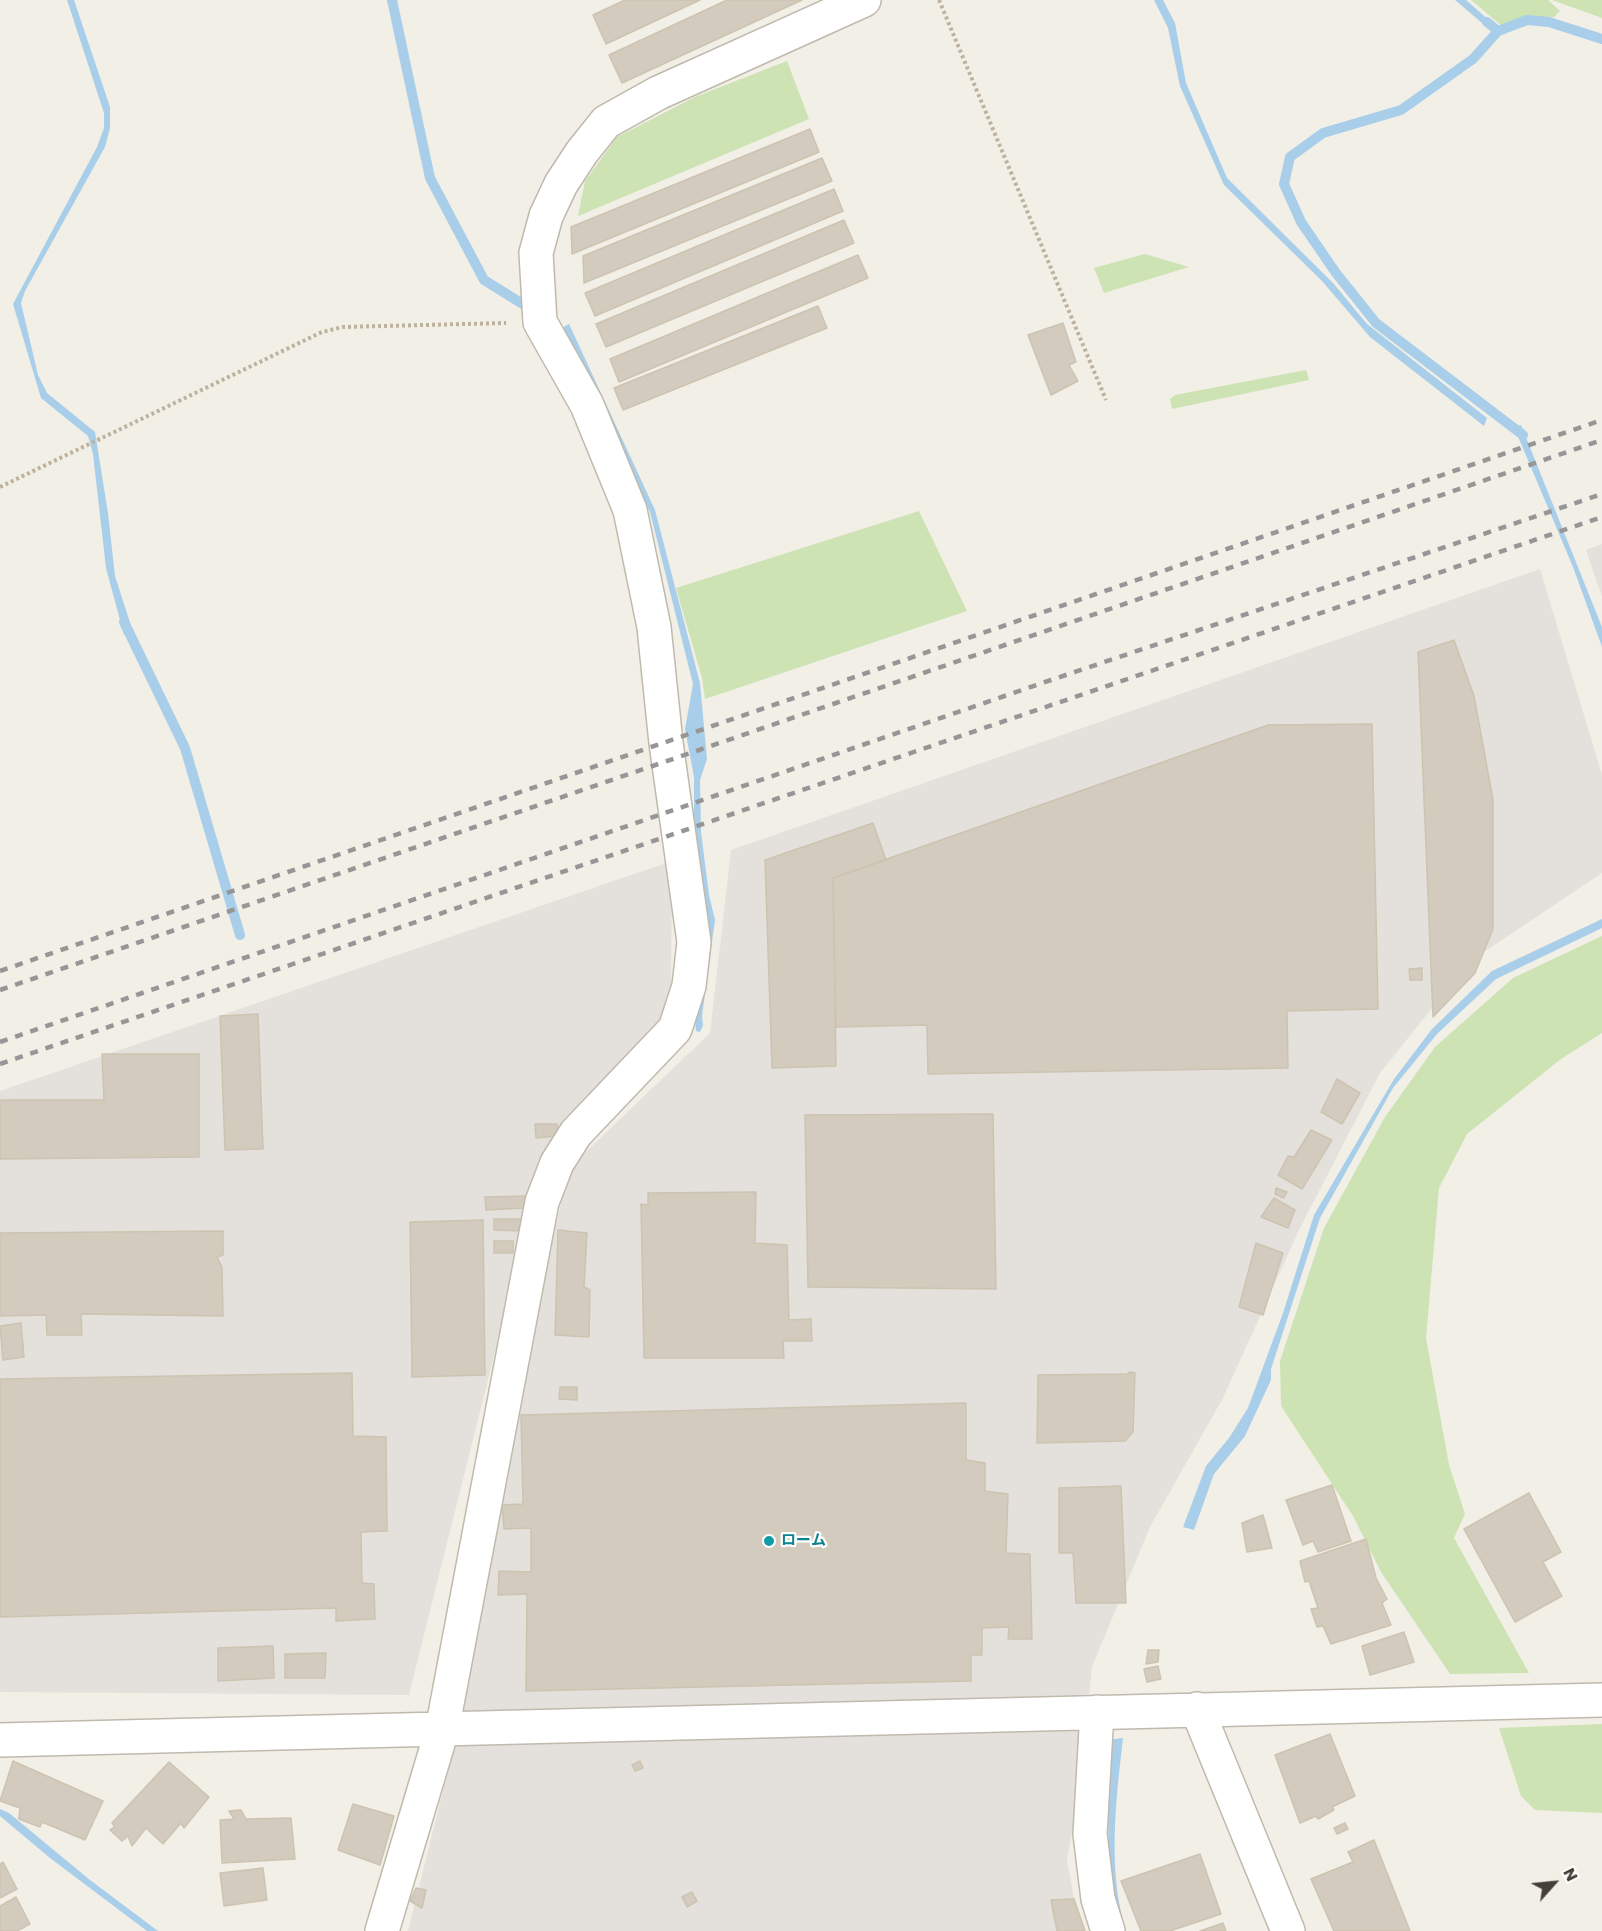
<!DOCTYPE html>
<html>
<head>
<meta charset="utf-8">
<style>
	body { margin:0 }
	#map { position:relative; width:1602px; height:1931px; overflow:hidden; background:#f2efe7; font-family:Poppins,sans-serif }
	canvas { display:block }
	.north { position:absolute; left:1524px; top:1853px; width:60px; height:60px; -webkit-text-stroke:4px #fff; paint-order:stroke; rotate:63deg; font-size:16px; font-weight:700; line-height:24px; text-align:center; color:#443f37 }
	.north::after { content:''; display:block; margin:auto; width:21px; height:27px; background:#443f37; clip-path:polygon(50% 0,100% 100%,50% 72%,0 100%) }
</style>
</head>
<body>
<div id="map">
<canvas width="1602" height="1931"></canvas>
<div class="north">N</div>
</div>
<script>
const c = document.querySelector('canvas').getContext('2d');
c.lineJoin = 'round';
function fill(path, color) { c.fillStyle = color; c.fill(path, 'evenodd'); }
function strokePath(path, color, width, dash) { c.strokeStyle = color; c.lineWidth = width; c.lineCap = dash ? 'butt' : 'round'; c.setLineDash(dash || []); c.stroke(path); }
function write(font, color, halo, rows, align = 'center') {
  c.font = font + ' Poppins,"Noto Sans JP",sans-serif'; c.lineWidth = 4.5; c.setLineDash([]); c.textBaseline = 'middle'; c.strokeStyle = halo; c.fillStyle = color; for (const [text, x, y, turn = 0] of rows) {
    c.save(); c.translate(x, y); c.rotate((+turn || 0) * Math.PI / 180); c.textAlign = isNaN(turn) ? turn : align; if (halo) c.strokeText(text, 0, 0); c.fillText(text, 0, 0); c.restore();
  }
}
fill(new Path2D(`
	M1602 544V597L1586 550Z
	M1540 569 1602 775V873L1469 962 1380 1073 1299 1230 1223 1398 1150 1527 1092 1667 1075 1817 1067 1859 1074 1899 1085 1931H408L464 1707 532 1330 569 1168 710 1033 731 850Z
	M672 861 671 987 667 1017 566 1117 538 1180 409 1695 0 1692V1091Z`), '#e4e1dc');
fill(new Path2D(`
	M1471 0H1548L1560 11 1554 17H1527L1502 26Z
	M1552 0H1602V18Z
	M787 61 809 119 578 216 585 181 617 137 695 97Z
	M1145 254 1189 267 1104 293 1094 268Z
	M1306 370 1309 380 1172 409 1170 399 1175 395Z
	M919 511 967 611 705 699 702 678 676 588Z
	M1602 936V1033L1561 1059 1467 1134 1439 1188 1426 1338 1449 1465 1465 1514 1454 1538 1529 1673 1450 1674 1381 1572 1353 1516 1281 1406 1280 1361 1324 1228 1385 1117 1435 1047 1513 978Z
	M1602 1724V1813L1535 1810 1521 1796 1499 1728Z`), '#cde3b3');
fill(new Path2D(`
	M67 0H74L110 107V128L105 147 25 291 21 303 38 375 47 393 95 432 108 513 115 576 133 632 124 635 106 568 93 454 88 436 41 398 13 304 97 147 104 128V113Z
	M1154 0H1163L1175 23 1186 83 1227 178 1333 283 1367 324 1487 418 1484 426 1370 337 1322 281 1224 185 1180 86 1168 28Z
	M1455 0H1466L1499 29 1495 34Z
	M569 324 655 510 700 683 707 759 700 780 701 832 709 895 715 920 702 1016 703 1025 700 1032 696 1031 695 1020 708 954 694 841V777L685 729 693 684 650 512 562 328Z
	M1521 425 1602 627V647L1573 567 1514 427Z
	M1602 919V928L1496 979 1437 1034 1393 1088 1320 1218 1271 1369V1380L1245 1436 1214 1474 1194 1530 1183 1527 1206 1466 1229 1438 1248 1408 1283 1313 1314 1215 1394 1079 1432 1029 1492 971Z
	M1123 1738C1116 1800 1107 1870 1126 1931H1118L1109 1883 1107 1740Z
	M0 1809 9 1813 90 1880 158 1931H147L50 1858 0 1816Z`), '#a8ceea');
strokePath(new Path2D(`
	M392 0 430 178 484 280 534 311
	M1487 22 1498 31 1473 59 1401 110 1323 133 1290 157 1284 184 1301 222 1336 273 1376 323 1523 435
	M1498 31 1527 20 1549 22 1602 39
	M124 622 185 748 240 935`), '#a8ceea', 10);
const building = new Path2D(`
	M625 0H700L606 44 593 15Z
	M727 0H802L622 83 609 55Z
	M810 129 819 152 572 254 571 227Z
	M822 158 832 181 584 283 583 256Z
	M834 189 843 211 595 316 585 293Z
	M844 220 854 243 606 347 596 324Z
	M858 255 868 278 619 382 610 359Z
	M818 306 827 328 623 410 614 388Z
	M1063 323 1076 362 1069 365 1078 381 1051 395 1028 335Z
	M1454 640 1474 696 1493 800V929L1475 973 1433 1017 1418 652Z
	M1372 724 1378 1009 1287 1011 1288 1068 928 1074 927 1025 836 1027 833 878 1268 725Z
	M873 823 886 860 833 878 836 1066 772 1068 765 860Z
	M1422 968V980H1410L1409 969Z
	M258 1014 263 1149 225 1150 220 1016Z
	M102 1054H199V1157L0 1159V1100H104Z
	M1337 1079 1360 1093 1342 1124 1321 1112Z
	M993 1114 996 1289 808 1287 805 1115Z
	M535 1124H557L558 1136 536 1138Z
	M1311 1130 1332 1140 1302 1189 1278 1175 1288 1156 1294 1157Z
	M1276 1188 1287 1192 1284 1198 1275 1194Z
	M756 1192 755 1243 787 1245 789 1320 811 1319 812 1341H783L784 1358H644L641 1204 648 1205V1193Z
	M526 1196V1208L486 1210 485 1197Z
	M1274 1198 1295 1210 1288 1228 1261 1217Z
	M494 1219H522L521 1231 494 1230Z
	M483 1220 485 1375 412 1377 410 1222Z
	M558 1230 587 1233 584 1287 590 1290 589 1337 555 1335Z
	M223 1231V1255L217 1257 222 1267 223 1316 81 1314 82 1335H47L46 1315 0 1316V1233Z
	M494 1241H513V1253H494Z
	M1256 1243 1283 1253 1263 1315 1239 1307Z
	M21 1323 24 1357 3 1360 0 1326Z
	M1131 1372 1135 1373 1133 1432 1125 1441 1037 1443 1038 1375 1127 1374Z
	M352 1373 353 1436 386 1437 387 1531 361 1532 362 1583 374 1584 375 1619 336 1621V1608L0 1617V1379Z
	M560 1387H577V1400L559 1399Z
	M966 1403V1460L985 1463V1491L1008 1494 1006 1553 1030 1554 1032 1639H1008L1009 1627 982 1628V1655H971V1681L526 1691 527 1594 498 1595 499 1571 531 1572V1528L504 1529 502 1505 523 1504 521 1415Z
	M1332 1485 1351 1541 1318 1552 1313 1541 1303 1545 1286 1500Z
	M1121 1486 1126 1603H1076L1073 1553H1059V1488Z
	M1529 1493 1561 1552 1543 1562 1562 1596 1515 1622 1464 1529Z
	M1263 1515 1272 1548 1247 1552 1242 1523Z
	M1366 1539 1376 1578 1387 1599 1382 1603 1391 1625 1331 1644 1323 1626 1317 1627 1311 1609 1318 1608 1309 1581 1305 1582 1300 1561Z
	M1404 1632 1414 1662 1370 1675 1362 1646Z
	M273 1646 274 1678 218 1681V1648Z
	M1148 1650H1159L1158 1662 1146 1664Z
	M326 1653 325 1678H285V1654Z
	M1158 1666 1161 1679 1147 1682 1144 1669Z
	M1330 1734 1355 1796 1332 1807 1334 1810 1318 1819 1316 1816 1300 1823 1275 1755Z
	M13 1761 103 1801 85 1840 42 1822 40 1827 19 1819 20 1808 0 1801Z
	M640 1761 643 1768 635 1771 632 1765Z
	M169 1762 209 1797 184 1828 181 1823 163 1844 146 1828 132 1846 128 1836 122 1841 110 1830 115 1827 112 1823Z
	M353 1804 394 1816 380 1865 338 1850Z
	M241 1810 246 1819 291 1818 295 1859 222 1863 220 1820 234 1819 229 1811Z
	M1345 1823 1348 1829 1337 1834 1334 1828Z
	M1374 1840 1410 1931H1334L1311 1879 1353 1862 1348 1852Z
	M1200 1854 1221 1914 1170 1931H1141L1121 1881Z
	M3 1862 17 1889 0 1898V1864Z
	M263 1868 267 1900 224 1906 220 1873Z
	M416 1888 426 1890 422 1908 410 1901Z
	M692 1892 697 1901 687 1907 682 1897Z
	M16 1897 30 1924 17 1931H0V1906Z
	M1074 1899 1085 1931H1057L1051 1900Z
	M1223 1923 1226 1931H1200Z`);
fill(building, '#d3cbbd');
strokePath(building, '#cdc3b1', 1.5);
const minor = new Path2D(`
	M1197 1709 1288 1931
	M1097 1712 1090 1834 1098 1899 1108 1931
	M0 1740 1602 1700
	M382 1931 442 1730 542 1202 557 1163 576 1133 675 1029 689 986 694 942 666 743 654 627 630 510 587 405 540 322 536 253 546 216 561 184 582 152 606 122 658 93 864 0`);
strokePath(minor, '#c0b9ad', 36);
strokePath(new Path2D(`
	M939 0 1106 400
	M0 487 322 332 343 327 506 323`), '#bdb29d', 4, [3, 3]);
strokePath(minor, '#fff', 33);
strokePath(new Path2D(`
	M0 971 1602 420
	M0 990 1602 440
	M0 1042 1051 680 1602 494
	M0 1064 1602 517`), '#969696', 4.5, [8, 8]);
for (const [x, y, r, color] of [
	[769,1541,6,"#0f9aa8"]
]) { const dot = new Path2D(); dot.arc(x, y, r, 0, 2 * Math.PI); c.fillStyle = color; c.fill(dot); strokePath(dot, '#fff', 2); }
write('bold 15px', '#0d838f', '#fff', [
	["ローム",781,1541]
], 'left');
</script>
</body>
</html>
